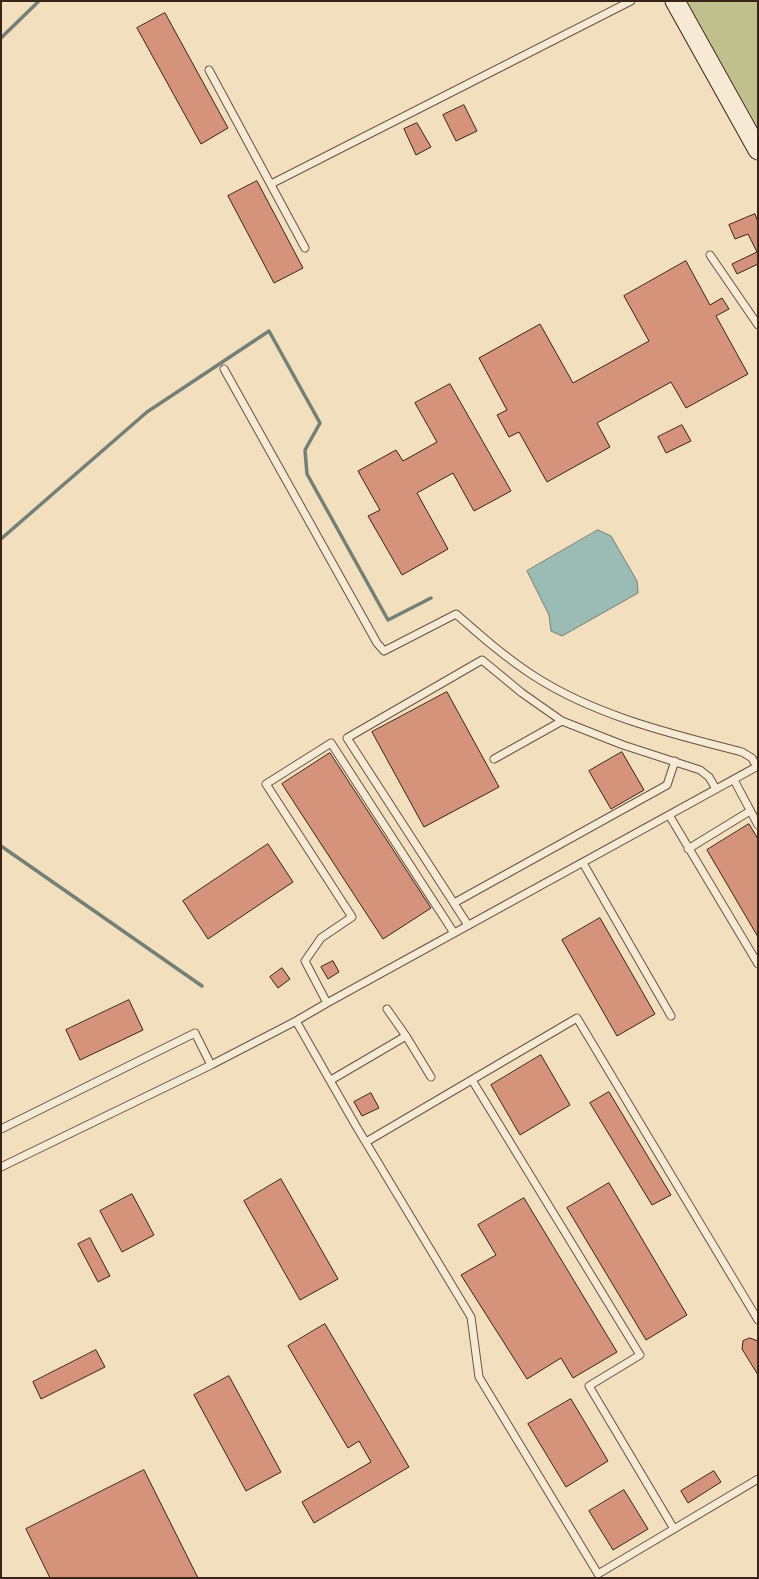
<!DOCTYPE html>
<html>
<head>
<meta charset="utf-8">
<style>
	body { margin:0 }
	#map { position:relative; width:759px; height:1579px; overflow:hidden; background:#f1dfbd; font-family:Alegreya,serif }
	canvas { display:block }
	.frame { position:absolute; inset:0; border:2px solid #3a2318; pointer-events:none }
</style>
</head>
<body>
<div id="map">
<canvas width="759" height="1579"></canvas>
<div class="frame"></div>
</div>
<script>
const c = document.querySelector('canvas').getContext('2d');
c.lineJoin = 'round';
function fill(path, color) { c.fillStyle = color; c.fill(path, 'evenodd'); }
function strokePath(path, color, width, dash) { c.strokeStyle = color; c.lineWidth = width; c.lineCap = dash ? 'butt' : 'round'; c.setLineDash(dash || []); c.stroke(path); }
fill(new Path2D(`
	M687 1H758V128Z`), '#c0c08d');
const water = new Path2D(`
	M598 530 611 536 637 581 638 593 562 636 551 631 549 615 527 571Z`);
fill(water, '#9bbcb4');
strokePath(water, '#747f76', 1);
strokePath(new Path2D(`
	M1 38 39 1
	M1 539 147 412 269 331 320 423 305 450 307 474 388 620 431 598
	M1 846 202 986`), '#747f76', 3.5);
const building = new Path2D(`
	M165 13 228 128 201 144 137 28Z
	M464 105 477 131 456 141 443 115Z
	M417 123 431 147 416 155 404 129Z
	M257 181 303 268 274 283 228 196Z
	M755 214 758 222V264L737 274 732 264 757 252 748 234 735 239 729 225Z
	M686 261 710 305 722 298 729 309 716 316 748 374 686 408 671 382 597 423 610 447 547 482 519 432 509 437 497 415 507 410 479 358 540 324 573 383 649 341 624 296Z
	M450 384 511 491 474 511 453 473 417 493 448 549 402 575 368 516 380 510 358 471 396 450 403 461 437 442 415 403Z
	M682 425 691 441 666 453 658 437Z
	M447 692 499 787 424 827 372 732Z
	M622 752 644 790 611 809 589 771Z
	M330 753 431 908 383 939 282 784Z
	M749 824 758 839V937L707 850Z
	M268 844 293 882 208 939 183 901Z
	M600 918 655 1014 617 1036 562 940Z
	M333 961 339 972 328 979 321 967Z
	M282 968 290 979 278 988 270 977Z
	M129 1000 143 1030 80 1060 66 1030Z
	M541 1055 570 1105 520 1135 491 1085Z
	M609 1092 671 1195 652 1205 590 1103Z
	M371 1093 379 1108 362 1116 354 1102Z
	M281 1179 338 1279 300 1300 244 1201Z
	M609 1183 687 1315 646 1340 567 1208Z
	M132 1194 154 1235 122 1252 100 1211Z
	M524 1198 617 1352 573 1378 561 1358 527 1379 461 1275 496 1255 478 1225Z
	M90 1238 110 1276 98 1282 78 1244Z
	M325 1324 409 1467 314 1523 302 1502 371 1462 359 1441 348 1448 288 1346Z
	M750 1338 758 1341V1375L742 1349 743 1341Z
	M96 1350 105 1367 41 1399 33 1382Z
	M229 1376 281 1472 246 1491 194 1395Z
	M571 1399 608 1461 566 1487 528 1424Z
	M144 1470 198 1578H50L26 1529Z
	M714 1471 721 1482 688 1503 681 1491Z
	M624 1490 648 1529 613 1550 589 1511Z`);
fill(building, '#d4937a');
strokePath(building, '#3a2318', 1);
const lane = new Path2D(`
	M209 70 305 248
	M271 184 631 1
	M710 255 758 325
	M224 369 377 643 384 651 456 614C481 636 506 658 534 676 596 716 672 734 742 752L752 758 757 767
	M494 759 562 721
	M734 780 758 825
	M669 815 758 964
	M688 849 750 811
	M583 863 671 1016
	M454 903 667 785 675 761
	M468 925 347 738 482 660 522 693 562 721 623 745 700 770 709 777 716 789
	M327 1003 305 961 321 938 352 917 266 784 331 743 454 933
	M296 1021 356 1126 471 1317 479 1377 598 1574 758 1479
	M406 1036 431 1077
	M331 1080 406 1036 387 1009
	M472 1080 640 1355 589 1386 674 1529
	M1 1129 195 1033 211 1065
	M366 1142 577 1018 758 1320
	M1 1167 211 1065 296 1021 327 1003 758 766`);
const secondary = new Path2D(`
	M675 1 758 150`);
strokePath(lane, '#685241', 9);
strokePath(secondary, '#3a2318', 21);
strokePath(lane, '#f6ead4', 7);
strokePath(secondary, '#f6ead4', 19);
</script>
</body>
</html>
